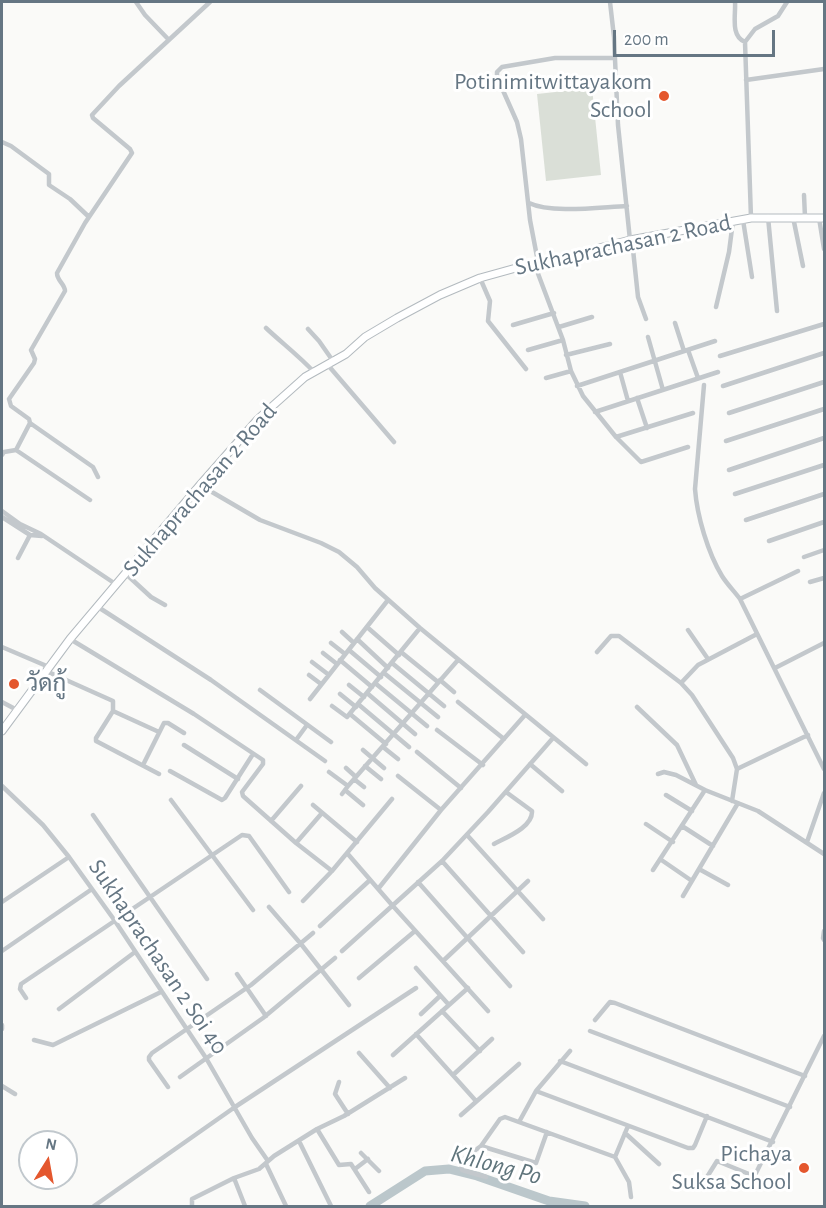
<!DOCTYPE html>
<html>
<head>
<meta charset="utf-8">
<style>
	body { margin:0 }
	#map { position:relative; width:826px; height:1208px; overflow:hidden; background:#fafaf8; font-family:"Alegreya Sans",sans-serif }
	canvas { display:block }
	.frame { position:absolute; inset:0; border:3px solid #657683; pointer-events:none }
	.north { position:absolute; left:18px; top:1130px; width:60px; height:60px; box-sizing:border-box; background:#fff; border:2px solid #c1c8cd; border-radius:50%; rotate:11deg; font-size:16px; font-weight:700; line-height:24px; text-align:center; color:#657683 }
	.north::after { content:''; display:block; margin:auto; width:21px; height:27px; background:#e4572e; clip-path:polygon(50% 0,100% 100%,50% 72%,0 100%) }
	.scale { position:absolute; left:613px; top:30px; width:162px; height:27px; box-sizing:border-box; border:3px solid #657683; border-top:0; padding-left:8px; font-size:18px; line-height:21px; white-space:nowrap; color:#657683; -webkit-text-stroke:4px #fff; paint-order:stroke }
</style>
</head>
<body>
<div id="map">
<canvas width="826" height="1208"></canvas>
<div class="frame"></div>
<div class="north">N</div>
<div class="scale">200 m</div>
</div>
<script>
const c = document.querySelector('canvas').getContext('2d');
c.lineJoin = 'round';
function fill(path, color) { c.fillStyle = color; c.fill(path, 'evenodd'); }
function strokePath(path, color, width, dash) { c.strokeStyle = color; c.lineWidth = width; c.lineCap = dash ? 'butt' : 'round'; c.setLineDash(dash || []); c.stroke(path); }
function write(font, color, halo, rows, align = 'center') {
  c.font = font + ' "Alegreya Sans",Sarabun,sans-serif'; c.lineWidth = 6; c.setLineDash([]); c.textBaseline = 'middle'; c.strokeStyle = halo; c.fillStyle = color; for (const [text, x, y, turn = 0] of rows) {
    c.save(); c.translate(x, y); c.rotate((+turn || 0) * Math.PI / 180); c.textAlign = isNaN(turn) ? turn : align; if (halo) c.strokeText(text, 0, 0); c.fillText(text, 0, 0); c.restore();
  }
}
fill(new Path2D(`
	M592 88 601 175 546 181 537 94Z`), '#dadfd7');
strokePath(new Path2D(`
	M370 1206 425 1171 449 1169 477 1176 549 1201 585 1206`), '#bbc7cb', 9);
const secondary = new Path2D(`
	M2 731 70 639 200 485 258 419 305 377 346 354 365 337 397 318 440 295 480 278 534 263 545 262 630 240 751 218H824`);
strokePath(secondary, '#b3babf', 9);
strokePath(new Path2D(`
	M136 2 145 15 169 40
	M610 2 614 37 618 125 630 240
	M735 2C736 15 730 36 745 42
	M746 80 824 69
	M2 142 11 146 49 174V185L70 199 89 217
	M804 195 805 217
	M529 203C552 214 601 207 627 206
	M768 217 777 311
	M793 217 803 266
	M751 218 745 42 755 29 778 16 787 2
	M819 218 824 249
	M743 220 752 277
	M632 240 638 297 646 319
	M538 262 530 220 521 139 517 122 497 77V72L502 67 555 58H615
	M534 263 563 340 571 371 583 396 616 437 641 462 688 447
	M480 278 490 301 488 321 526 369
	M716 307 729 252 733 221
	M675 323 684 351
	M513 325 554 313
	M559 327 592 317
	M266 328C282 343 299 356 314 372
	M308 329 319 341 333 361
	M648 337 663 390
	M528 350 563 340
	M688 350 698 378
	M566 355 610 344
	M720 356 824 324
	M327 364 394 442
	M620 372 628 401
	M546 378 571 371
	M704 385 695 489C697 516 708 553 722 576 727 584 734 591 740 599L824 769
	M577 386 715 341
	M723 386 824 353
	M637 398 647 428
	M595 412 718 372
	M729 413 824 382
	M30 423 93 467 98 477
	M616 437 693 413
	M726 441 824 409
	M16 450 30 423 29 419 11 406 9 399 34 363 35 359 31 350 65 291C65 284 57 281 57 273L85 223 132 153 130 149 93 118 92 115 119 86 210 2
	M2 455 4 452 16 450 90 500
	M729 470 824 438
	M200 485 260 520 321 543 339 552 357 567 375 588 420 628 586 764
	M735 494 824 465
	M2 511 20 524 41 534 117 585
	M2 517 30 535 42 536
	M746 520 824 494
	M769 541 824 522
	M804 557 824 550
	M18 558 30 535
	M126 574 151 597 165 605
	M810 582 824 578
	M740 599 798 571
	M98 607 211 680 325 761
	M367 627 399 655
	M688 630 708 659
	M342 632 354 643
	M70 639 194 714 263 760V764L242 792 243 796 296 843 332 871
	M357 639 388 668
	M331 643 345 654
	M2 647 49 667
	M349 650 381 677
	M401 652 438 682
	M597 652 611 636H619L681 683 692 695 733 758 737 769 732 801
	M323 653 337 664
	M340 660 372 687
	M312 662 329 675
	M392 663 444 706
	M775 668 824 643
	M46 671 113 701V711L96 738V741L159 774
	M384 673 438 717
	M309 675 321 684
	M440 680 454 692
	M375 683 427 726
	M681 683 698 665 757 634
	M349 685 364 697
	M260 690 331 742
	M367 693 415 734
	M340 694 356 707
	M310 699 388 600
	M2 702 17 710
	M458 702 504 739
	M358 704 409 747
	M332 706 347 717 420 628
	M637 707 677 745 696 785
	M113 711 159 732
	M350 714 386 744
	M437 730 483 765
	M296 740 307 725
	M184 745 238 779
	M383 747 398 759
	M363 750 384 768
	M417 752 461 788
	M530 764 562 791
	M143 765 164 723H168L184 733
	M365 766 381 779
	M346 768 356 777
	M737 769 808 735
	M170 771 222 800 225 798 253 754
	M329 772 348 786 342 794
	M658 774 664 772 676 775 705 790 758 811 824 854
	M398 776 441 810
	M354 779 364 787
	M2 786 43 825 69 857 115 921 206 1058 252 1138 268 1161
	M348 786 458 660
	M345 790 363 805
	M666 795 692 811
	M171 800 253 910
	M313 805 357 842
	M93 815 207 979
	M271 821 301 786
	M646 824 673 842
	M682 826 713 846
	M467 835 543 919
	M807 842 824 793
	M296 843 322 813
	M494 844C507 837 533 827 532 811L506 792
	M347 853 392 905 488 1011
	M660 859 692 881
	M442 861 523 952
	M699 869 728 885
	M653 870 705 790
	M418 882 510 986
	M378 889 441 810 525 715
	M683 896 738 803
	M303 901 332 871 392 799
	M2 902 69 857
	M269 907 301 944 349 1005
	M320 926 370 880
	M824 931 823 938 824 940
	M2 951 92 889
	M342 951 442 861 488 812 553 738
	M443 961 528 881
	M416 968 449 1005
	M237 974 266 1016
	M359 978 415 931
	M26 998 20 989 21 984 242 835 249 836 289 892
	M59 1009 135 952
	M442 1011 480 1051
	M421 1014 440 996
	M595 1020 610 1002 615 1003 805 1076
	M2 1025V1029
	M590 1031 790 1107
	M416 1034 476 1101
	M34 1040 53 1045 161 992
	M359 1053 390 1088
	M393 1055 468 988
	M560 1061 773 1142
	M453 1075 492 1039
	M180 1077 263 1018 335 958
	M339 1082 335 1094 348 1114
	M2 1086 15 1094
	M168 1087 149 1060V1057L152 1053 251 985 313 933
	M536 1091 688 1148H693L695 1145 707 1116
	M461 1115 519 1064
	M519 1122 536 1091 570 1051
	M317 1129 339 1165 351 1164 369 1192
	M625 1133 659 1164
	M299 1141 331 1206
	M481 1146 536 1163 547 1132
	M361 1153 379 1171
	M615 1157 628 1126
	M266 1164 286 1206
	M355 1169 368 1159
	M486 1177 462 1170 461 1163 466 1157 481 1146 500 1119 505 1117 615 1157 629 1182 631 1197
	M707 1177 717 1161 749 1174 756 1173 824 1036
	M234 1178 245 1206
	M94 1206 235 1107 416 988
	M192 1206V1199L234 1178 259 1169 274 1156 317 1129 344 1116 405 1078`), '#c3c8cc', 4.5);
strokePath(secondary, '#fff', 7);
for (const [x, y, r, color] of [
	[664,96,6,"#e4572e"],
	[14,684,6,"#e4572e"],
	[804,1168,6,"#e4572e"]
]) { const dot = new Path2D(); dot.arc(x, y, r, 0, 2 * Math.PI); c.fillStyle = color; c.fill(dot); strokePath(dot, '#fff', 2); }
write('24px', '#657683', '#fff', [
	["Potinimitwittayakom",652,82],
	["School",652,110],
	["วัดกู้",26,684,"left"],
	["Pichaya",792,1154],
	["Suksa School",792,1182]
], 'right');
write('24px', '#657683', '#fff', [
	["Sukhaprachasan 2 Road",623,245,-12],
	["Sukhaprachasan 2 Road",200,490,-49],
	["Sukhaprachasan 2 Soi 40",158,957,56]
]);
write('italic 26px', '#60757c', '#fff', [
	["Khlong Po",496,1165,15]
]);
</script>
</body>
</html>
